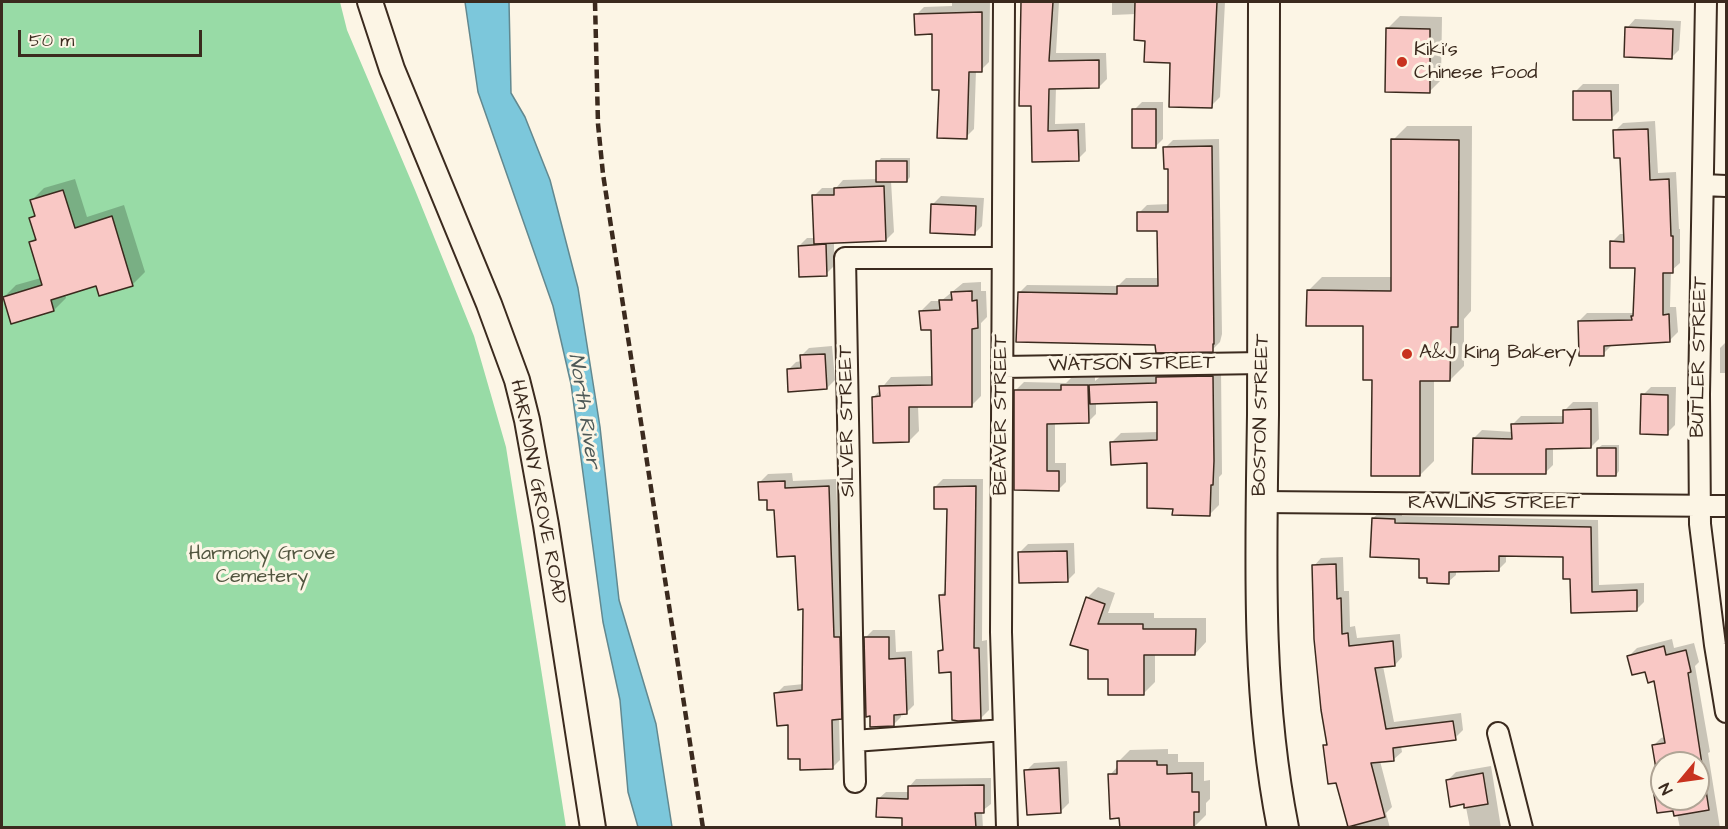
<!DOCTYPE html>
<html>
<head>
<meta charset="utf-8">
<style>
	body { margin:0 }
	#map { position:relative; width:1728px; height:829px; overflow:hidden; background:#fcf5e5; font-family:"Architects Daughter",sans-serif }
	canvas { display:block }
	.frame { position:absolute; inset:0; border:3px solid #3b2a1e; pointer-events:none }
	.north { position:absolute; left:1650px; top:751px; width:60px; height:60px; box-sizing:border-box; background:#fcf5e5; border:2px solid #afa495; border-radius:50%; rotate:241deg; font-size:16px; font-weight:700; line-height:24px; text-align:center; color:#3b2a1e }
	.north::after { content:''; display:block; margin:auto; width:21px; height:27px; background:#c8321e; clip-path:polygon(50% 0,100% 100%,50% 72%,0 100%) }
	.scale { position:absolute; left:18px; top:30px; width:184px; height:27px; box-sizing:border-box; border:3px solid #3b2a1e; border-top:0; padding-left:8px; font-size:18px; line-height:21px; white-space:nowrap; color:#3b2a1e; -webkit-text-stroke:4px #fcf5e5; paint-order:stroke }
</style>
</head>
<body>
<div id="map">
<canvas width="1728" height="829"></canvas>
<div class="frame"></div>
<div class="north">N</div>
<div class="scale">50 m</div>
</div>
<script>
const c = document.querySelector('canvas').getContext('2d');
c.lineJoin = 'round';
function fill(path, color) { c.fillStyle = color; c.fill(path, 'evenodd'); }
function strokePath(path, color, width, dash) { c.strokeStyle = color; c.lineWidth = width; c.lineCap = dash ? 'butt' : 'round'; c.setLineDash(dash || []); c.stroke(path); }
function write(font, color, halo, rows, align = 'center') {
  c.font = font + ' "Architects Daughter",sans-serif'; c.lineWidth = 6; c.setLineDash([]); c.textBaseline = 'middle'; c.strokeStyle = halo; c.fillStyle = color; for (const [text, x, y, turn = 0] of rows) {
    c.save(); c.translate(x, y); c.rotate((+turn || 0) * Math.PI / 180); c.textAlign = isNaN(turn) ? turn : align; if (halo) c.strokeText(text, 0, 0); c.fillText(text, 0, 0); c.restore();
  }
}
fill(new Path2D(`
	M2 2H340L347 30 415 190 474 336 506 447 566 827 2 828Z`), '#98dba6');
const water = new Path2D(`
	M465 2H509L511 93 525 117 550 180 578 288 600 427 619 600 656 724 672 827H638L628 792 620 700 603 622 571 384 553 306 478 92Z`);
fill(water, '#7cc7db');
strokePath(water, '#62888f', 1.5);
fill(new Path2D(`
	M952 2H990L989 62 981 70 976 71 974 129 966 137 940 89 934 33 916 15 924 7 952 6Z
	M1021 2H1059L1056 53H1106L1107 79 1099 87H1056L1055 124 1085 123 1086 151 1078 159 1034 161 1032 105 1020 104Z
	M1112 2H1225L1220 97 1211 106 1172 61 1147 39 1136 14 1112 15Z
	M1400 16 1442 17 1441 80 1429 92 1388 28Z
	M1635 19 1681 21 1679 50 1671 58 1627 28Z
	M1583 84H1619V111L1611 119 1575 92Z
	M1142 102H1163V139L1155 147 1134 110Z
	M1655 121 1658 173 1676 172 1679 229H1680V263L1671 271 1670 307H1676L1678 332 1670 340 1611 344V346L1603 354 1579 321 1587 313H1635L1636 267 1612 242 1620 234H1625L1622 157 1615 131 1623 123Z
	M1407 126H1472L1471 311 1464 319V366L1450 380H1434V461L1420 475 1373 379 1364 325 1308 291 1322 277H1392L1393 140Z
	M1219 139 1222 334 1220 342 1212 350 1157 343 1019 293 1027 285 1118 286 1126 278H1159L1158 229 1139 213 1147 205 1170 204 1169 167 1165 148 1173 140Z
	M881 158H910V177L907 181H891L894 232 886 240 834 242V266L826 274 799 246 807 238H815L814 196 822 188H836L843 180 878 179V162Z
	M75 179 87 217 124 205 145 272 133 284 100 294 97 284 65 294 66 298 54 310 12 322 4 297 16 285 41 278 30 243 37 236 31 218 36 213 32 200 44 188Z
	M941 196 984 198 982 226 974 234 933 204Z
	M981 282V291H986L987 317 981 323V396L971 406H918L919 431 909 441 874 397 891 377 933 376V328L921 311 931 301H941L963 283Z
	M1726 342V373H1720V348Z
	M832 346 835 380 827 388 788 370 796 362 802 361 801 356 809 348Z
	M1221 367 1222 474 1219 477V505L1210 514 1174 507 1149 462 1112 442 1121 433 1159 432 1158 400 1096 402V414L1088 422H1055V463H1066V482L1058 490 1015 489 1016 390 1024 382 1066 383 1071 378 1095 377V381L1100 377 1160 375 1167 368Z
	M1651 387H1676L1675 425 1667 433 1643 395Z
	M1573 402H1598L1599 439 1591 447H1553V465L1545 473 1474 438 1482 430 1513 432V424L1521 416H1565V410Z
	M1602 445H1619V471L1616 475 1598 448Z
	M792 473 793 481 836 479 842 630H848L849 710 839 718 840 760 832 768 801 758 789 723 776 694 784 686 804 684V608L797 554 775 508 760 482 768 474Z
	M943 479H983L982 641 987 640 989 710 981 718 939 651 945 646 940 596 947 589 948 507 935 487Z
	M1381 511 1402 512V516L1598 520 1599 585 1644 583V602L1637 609 1573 612 1571 578 1565 555H1506V562L1499 569 1456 570V575L1448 582 1373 518Z
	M1074 543 1075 573 1067 581 1020 552 1028 544Z
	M1343 557 1344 591H1349L1350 627 1355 626 1357 638 1400 634 1402 657 1395 665 1383 666 1394 722 1461 713 1463 730 1455 738 1401 746 1402 752 1394 759 1380 761 1392 807 1386 813 1390 828H1349L1337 781 1324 746 1328 742 1314 566 1321 558Z
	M1098 587 1115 593 1108 613H1154V618H1206V642L1195 654H1155V682L1144 693 1109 677 1087 598Z
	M873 630H895L896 652 912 651 914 705 906 713H901V717L893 725 871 714 866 637Z
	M1672 639 1674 648 1694 643 1699 662 1695 666 1710 752 1708 753 1720 828H1680L1677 814 1674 809 1658 811 1654 783 1659 777 1653 746 1661 738 1665 737 1655 679 1629 656 1637 648ZM1662 763H1698V799H1662Z
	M1168 749V754H1178V762H1204V781L1210 780V799L1206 803V815L1194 827 1110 775 1118 766V762L1130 750Z
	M1067 761 1069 803 1061 811 1026 771 1034 763Z
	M1491 766 1501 828H1470L1465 802 1448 780 1456 772Z
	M991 778V804L982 811 983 828H904V816L878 799 886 792H909V787L916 779Z`), '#0003');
const building = new Path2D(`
	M1021 2H1053L1049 61 1099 60V88L1049 89 1048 131 1078 130 1079 161 1032 162 1031 106H1019Z
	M1135 2H1217L1212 108 1169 107 1170 63 1144 62 1145 41 1134 40Z
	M982 12V72H969L967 139 937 138 939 90H932V34L915 35 914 14Z
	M1625 27 1673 29 1672 59 1624 57Z
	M1386 28 1430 29V93L1385 92Z
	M1573 91H1611L1612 120H1573Z
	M1132 109H1156V148H1132Z
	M1648 129 1650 180 1669 179 1671 236H1673V273H1663V315L1669 314 1670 342 1604 346V356H1579L1578 321 1632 320 1631 316H1633L1635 268H1610V241L1624 242 1620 158H1614L1613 130Z
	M1391 139 1459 140 1458 327H1451L1450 381H1420V476H1371L1372 380H1363V326H1306L1307 290 1391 291Z
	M1212 146 1214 344H1213V352L1156 353 1155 345 1016 342 1018 292 1117 294V286H1158L1157 231H1137V212H1168V169H1164L1163 147Z
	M876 161H907V182H876Z
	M884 186 886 241 814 244 812 195H834V188Z
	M63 190 75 228 112 216 133 286 99 296 96 286 51 300 54 311 11 324 3 297 42 285 29 242 36 240 29 218 35 216 30 200Z
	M931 204 976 206 975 235 930 233Z
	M826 244 827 276 799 277 798 246Z
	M972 291V301L977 300 978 328 972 329V407H909V442L873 443 872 397 880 396 879 386 932 385 931 330H921L919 311 940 310 939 300H952L951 292Z
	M825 354 827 389 788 392 787 369 801 368 800 355Z
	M1213 376 1214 461 1213 485H1211L1210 516 1172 515 1173 509 1147 508V463L1111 465 1110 442 1157 440V402L1090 404 1089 385 1156 383V377Z
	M1061 385H1088L1089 423 1047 424V471H1059V491L1014 490V390H1061Z
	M1641 394 1668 395V435L1640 434Z
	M1591 409V448L1546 449V474H1472L1473 438 1512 439 1511 424 1563 423V410Z
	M1597 448H1616V476H1597Z
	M785 481V488L829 486 834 637H840L842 719 832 720 833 769 800 770V759H788V725L777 726 774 693 802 690 803 609 798 610 795 556 777 557 774 510H767V500H759L758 482Z
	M976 486 974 648H979L981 720 958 721 952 720 951 672 939 673 938 651 943 650 939 595H945L947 509H934V487Z
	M1372 518 1395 519V523L1591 527 1592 592 1637 590V611L1571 613 1570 579H1563V557L1499 556V571L1449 572V584L1427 583V578H1419V559L1370 557Z
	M1067 551 1068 582 1019 583 1018 552Z
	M1336 564 1337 599 1341 598 1342 634 1348 633 1349 646 1393 641 1395 666 1375 668 1386 729 1453 721 1456 740 1393 748 1394 761 1371 763 1385 817 1348 827 1336 783 1328 784 1323 745H1327L1321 710 1314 639 1312 565Z
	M1086 597 1105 604 1098 624H1143V629H1196L1195 655H1144V695H1108V679H1088V650L1070 645Z
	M864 637H889V659L905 658 907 714 894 715V726L870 727V716L866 717Z
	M1664 646 1666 655 1686 650 1691 672 1688 673 1709 810 1674 816 1673 811 1657 813 1652 783 1658 781 1652 745 1665 743 1654 681 1648 683 1645 672 1632 675 1627 656ZM1662 763H1698V799H1662Z
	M1117 761H1157V765H1167V774L1192 773V792H1199V812H1194V828H1120L1119 818 1110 819 1109 796 1108 774H1117Z
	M1059 768 1061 813 1027 815 1024 770Z
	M1483 773 1488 804 1464 808V804L1450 807 1446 780Z
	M984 785V813H975L976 828H902V818L876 817 877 798 908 799V786Z`);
fill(building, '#f9c8c5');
strokePath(building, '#3b2a1e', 1.5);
const minor = new Path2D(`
	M1004 2 1001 632 1007 828
	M1706 2 1699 394 1700 524 1715 645 1726 712
	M1703 185 1726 186
	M1002 258H845L854 741 1004 730
	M1002 367 1263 363
	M1261 502 1726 506
	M1498 733 1522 828
	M854 741 855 782`);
const tertiary = new Path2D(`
	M370 2 392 69 489 304 517 380 527 420 546 525 593 828`);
const primary = new Path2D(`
	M1264 2C1264 139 1264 277 1263 415 1261 553 1256 692 1283 828`);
strokePath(minor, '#3b2a1e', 24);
strokePath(tertiary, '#3b2a1e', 28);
strokePath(primary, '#3b2a1e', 34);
strokePath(minor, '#fcf5e5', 20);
strokePath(tertiary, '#fcf5e5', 24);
strokePath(primary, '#fcf5e5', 30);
strokePath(new Path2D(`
	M595 2 598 124 603 174 703 828`), '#3b2a1e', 4.5, [9, 4.5]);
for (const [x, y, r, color] of [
	[1402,62,6,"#c8321e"],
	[1407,354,6,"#c8321e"]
]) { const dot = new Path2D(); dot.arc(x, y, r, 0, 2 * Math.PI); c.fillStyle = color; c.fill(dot); strokePath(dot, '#fcf5e5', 2); }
write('20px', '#3b2a1e', '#fcf5e5', [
	["Kiki's",1414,51],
	["Chinese Food",1414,74],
	["A&J King Bakery",1419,354]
], 'left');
write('20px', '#3b2a1e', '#fcf5e5', [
	["BUTLER STREET",1700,357,-89],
	["WATSON STREET",1132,365,-1],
	["BEAVER STREET",1002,415,-90],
	["BOSTON STREET",1262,415,-89],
	["SILVER STREET",848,421,-91],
	["HARMONY GROVE ROAD",537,492,79],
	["RAWLINS STREET",1494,504]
]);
write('20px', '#525640', '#fcf5e5', [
	["Harmony Grove",262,555],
	["Cemetery",262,578]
]);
write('italic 21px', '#4e5957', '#fcf5e5', [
	["North River",583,411,81]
]);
</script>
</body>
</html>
